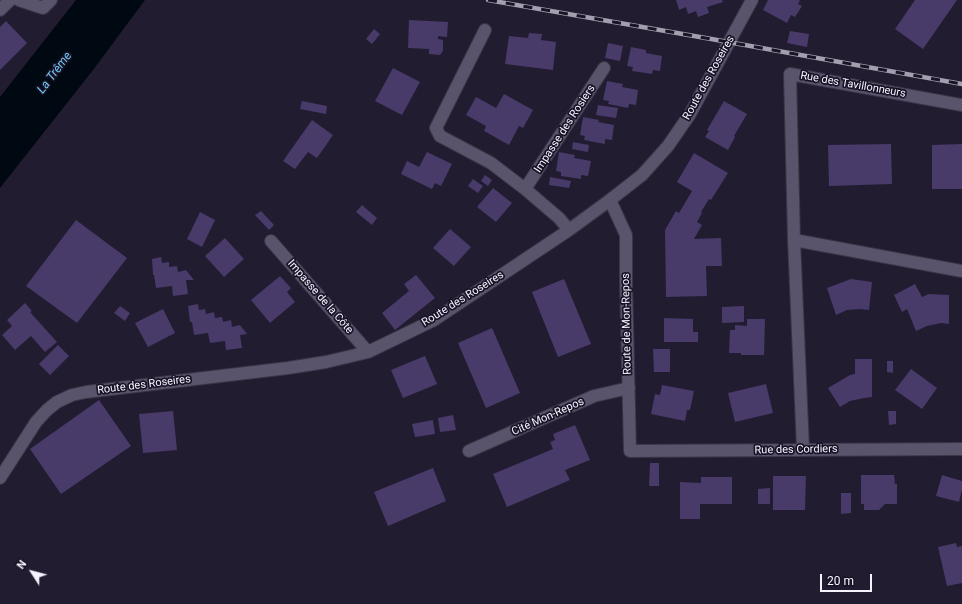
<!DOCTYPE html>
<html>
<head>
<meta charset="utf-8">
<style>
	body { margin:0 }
	#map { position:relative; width:962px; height:604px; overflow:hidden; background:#221c31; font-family:Roboto,sans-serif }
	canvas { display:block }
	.north { position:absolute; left:12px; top:552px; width:40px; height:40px; -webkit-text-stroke:3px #191327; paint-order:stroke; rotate:306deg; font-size:11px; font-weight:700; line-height:16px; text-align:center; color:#f6f3fe }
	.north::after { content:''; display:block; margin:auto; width:14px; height:18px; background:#f6f3fe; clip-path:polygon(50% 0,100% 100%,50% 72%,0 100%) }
	.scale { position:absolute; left:820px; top:574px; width:52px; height:18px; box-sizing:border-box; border:2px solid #f6f3fe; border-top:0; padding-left:5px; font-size:12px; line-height:14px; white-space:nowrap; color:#f6f3fe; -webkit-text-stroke:3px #191327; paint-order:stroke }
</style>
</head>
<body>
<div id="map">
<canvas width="962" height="604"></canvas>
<div class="north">N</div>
<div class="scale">20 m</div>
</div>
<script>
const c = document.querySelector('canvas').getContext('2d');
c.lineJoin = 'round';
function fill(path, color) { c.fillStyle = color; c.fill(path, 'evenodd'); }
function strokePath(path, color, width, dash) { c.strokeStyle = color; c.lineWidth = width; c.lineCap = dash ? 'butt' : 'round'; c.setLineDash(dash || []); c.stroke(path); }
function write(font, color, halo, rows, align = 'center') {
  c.font = font + ' Roboto,sans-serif'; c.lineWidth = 3.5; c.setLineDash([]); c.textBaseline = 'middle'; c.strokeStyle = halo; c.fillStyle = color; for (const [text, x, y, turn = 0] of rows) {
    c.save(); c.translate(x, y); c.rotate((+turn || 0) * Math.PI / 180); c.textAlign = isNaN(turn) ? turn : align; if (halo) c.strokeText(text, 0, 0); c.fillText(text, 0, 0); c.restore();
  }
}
fill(new Path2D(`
	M76 0H145L93 70 0 188V97Z`), '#000811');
fill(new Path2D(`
	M676 0H722L723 2 707 7 709 13 698 17 696 11 688 14 686 7 679 10Z
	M768 0H800L798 4 802 6 795 17 791 15 787 23 763 10Z
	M915 0H957L923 49 895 29Z
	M409 20 448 22 447 37 438 36V39L443 40V51L440 55 429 54V49L408 48Z
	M6 21 27 43 0 70V27Z
	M374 29 380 34 372 44 366 39Z
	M790 31 809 34 807 47 787 43Z
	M529 33 542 34 541 40 556 42 553 70 505 64 509 36 528 38Z
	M608 43 623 46 620 61 605 58Z
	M631 47 646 50V53L662 56 660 71 653 70 652 74 632 71 633 67 627 66Z
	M393 68 420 82 402 115 375 101Z
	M607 81 623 84 622 87 638 90 636 105 629 104 628 108 608 104 609 101 603 100Z
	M504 94 533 110 523 128 519 126 509 145 484 131 486 126 466 115 476 97 496 108Z
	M302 101 327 106 326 114 300 109Z
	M724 101 747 114 734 136 735 137 728 150 705 137 709 131 707 130Z
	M598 105 618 108 616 118 596 115Z
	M583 117 599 120 598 122 614 125 612 140 605 139V144L584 140 585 136 580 135Z
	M312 120 333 135 317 158 308 152 295 169 283 161Z
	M573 142 589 145 588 152 572 149Z
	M891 144 892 184 829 186 828 145Z
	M962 144V189H932V145Z
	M427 152 452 164 441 186 435 183 432 189 401 174 407 161 419 167Z
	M559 152 575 155 574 158 591 161 588 176 581 175V179L561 176V172L556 171Z
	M694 153 728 173 711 200 709 199 701 212 702 213 697 222 702 225 694 239 721 238 722 266H706L707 296 666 297 665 230 676 211 679 213 692 191 677 182Z
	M485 175 492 180 488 186 481 181Z
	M550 177 571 181 569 188 549 185Z
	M473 179 483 186 478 193 468 186Z
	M493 188 512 203 496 222 477 207Z
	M362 205 377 218 372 225 356 212Z
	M261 211 274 225 269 230 255 215Z
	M200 212 215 220 202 247 187 239Z
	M76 220 127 258 77 323 26 286Z
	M450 229 471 247 454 266 433 248Z
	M225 238 244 259 224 277 205 256Z
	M161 257 162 263 169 262V267L177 266 178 272 186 270 194 280H186L188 294 173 296 172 286 156 288 154 275H153L152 259Z
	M416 275 435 298 395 330 382 313 409 291 404 284Z
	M280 276 291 288 287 292 295 302 270 323 251 300Z
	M564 279 591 344 558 357 532 292Z
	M851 279 872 282 869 310 860 309 847 310 836 315 827 288Z
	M915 284 922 297 929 294 949 295V324L941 323 927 326 916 331 907 309 902 312 894 295Z
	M25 303 32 311 30 312 57 342 45 352 31 336 15 350 2 335 12 326 7 320Z
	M198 304 199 310 205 309 206 314 214 312 215 318 222 317 223 322 231 320 232 327 240 325 247 334 240 335 242 348 226 350 225 341 210 343 208 333 194 335 192 322H190L188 306Z
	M120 306 130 313 125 321 114 313Z
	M744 306V322L722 323V307Z
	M163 309 175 333 148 347 135 323Z
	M664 318 693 319V332H698V342H664Z
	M747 319H765L764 355H741V353H729L730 330H735V325L747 326Z
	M492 328 520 393 486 408 458 343Z
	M58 345 69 356 50 375 39 364Z
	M653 349H670V372H654Z
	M425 356 437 384 403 398 391 370Z
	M855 359H872V397L864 398 850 401 840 407 828 388 850 375 855 374Z
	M887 361H893V373L887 372Z
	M911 369 937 388 922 409 895 390Z
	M766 384 773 413 735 422 728 393Z
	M662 385 694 391 690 410H687L685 421 651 414 655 394 660 395Z
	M99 400 131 446 61 494 30 449Z
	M173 411 177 450 143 453 139 414Z
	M888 411H896V424L889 425Z
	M453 415 456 430 440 432 438 418Z
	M433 420 435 434 415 437 412 424Z
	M575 425 590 460 565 470 570 480 507 507 493 474 553 449 550 442 555 440 553 434Z
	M650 463H659V486H649Z
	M433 468 446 501 388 526 374 492Z
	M861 475H894L895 484H897V504H885L879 510H864V504H861Z
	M942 475 962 481V490L959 502 936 496Z
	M773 476H806L805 510H773Z
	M701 477H732V504H700V519H680V482L701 483Z
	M770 488V504H758V489Z
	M841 493H851V513L841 514Z
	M956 543 957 547 962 546V583L947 586 938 547Z`), '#483a69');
const minor = new Path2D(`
	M19 0 43 8 51 0
	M0 10 10 0
	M485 30 436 128 440 136 491 163 525 189 559 218 569 230
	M525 189 604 68
	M610 200 626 235V281L630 451 962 449
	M794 240 962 271
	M271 241 368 352
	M803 449 794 240 790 74 962 105
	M469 451 594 396 629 388
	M0 478 36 422 47 410 57 402 72 395 86 392 288 368 326 362 368 352 434 320 569 230 610 200 642 175 668 146 690 114 752 0`);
strokePath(minor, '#3b3546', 14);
strokePath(minor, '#59536b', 12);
const rail = new Path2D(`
	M488 0 717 40 962 84`);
strokePath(rail, '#a49fae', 4.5);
strokePath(rail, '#191327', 3, [9]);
write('11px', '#f6f3fe', '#191327', [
	["Route des Roseires",709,78,-61],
	["Rue des Tavillonneurs",853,85,10],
	["Impasse des Rosiers",565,129,-57],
	["Impasse de la Côte",320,297,49],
	["Route des Roseires",463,299,-32],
	["Route de Mon-Repos",627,324,-91],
	["Route des Roseires",144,385,-7],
	["Cité Mon-Repos",548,417,-24],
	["Rue des Cordiers",796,450,-1]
]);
write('italic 12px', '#71caf9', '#191327', [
	["La Trême",55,73,-53]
]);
</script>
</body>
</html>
